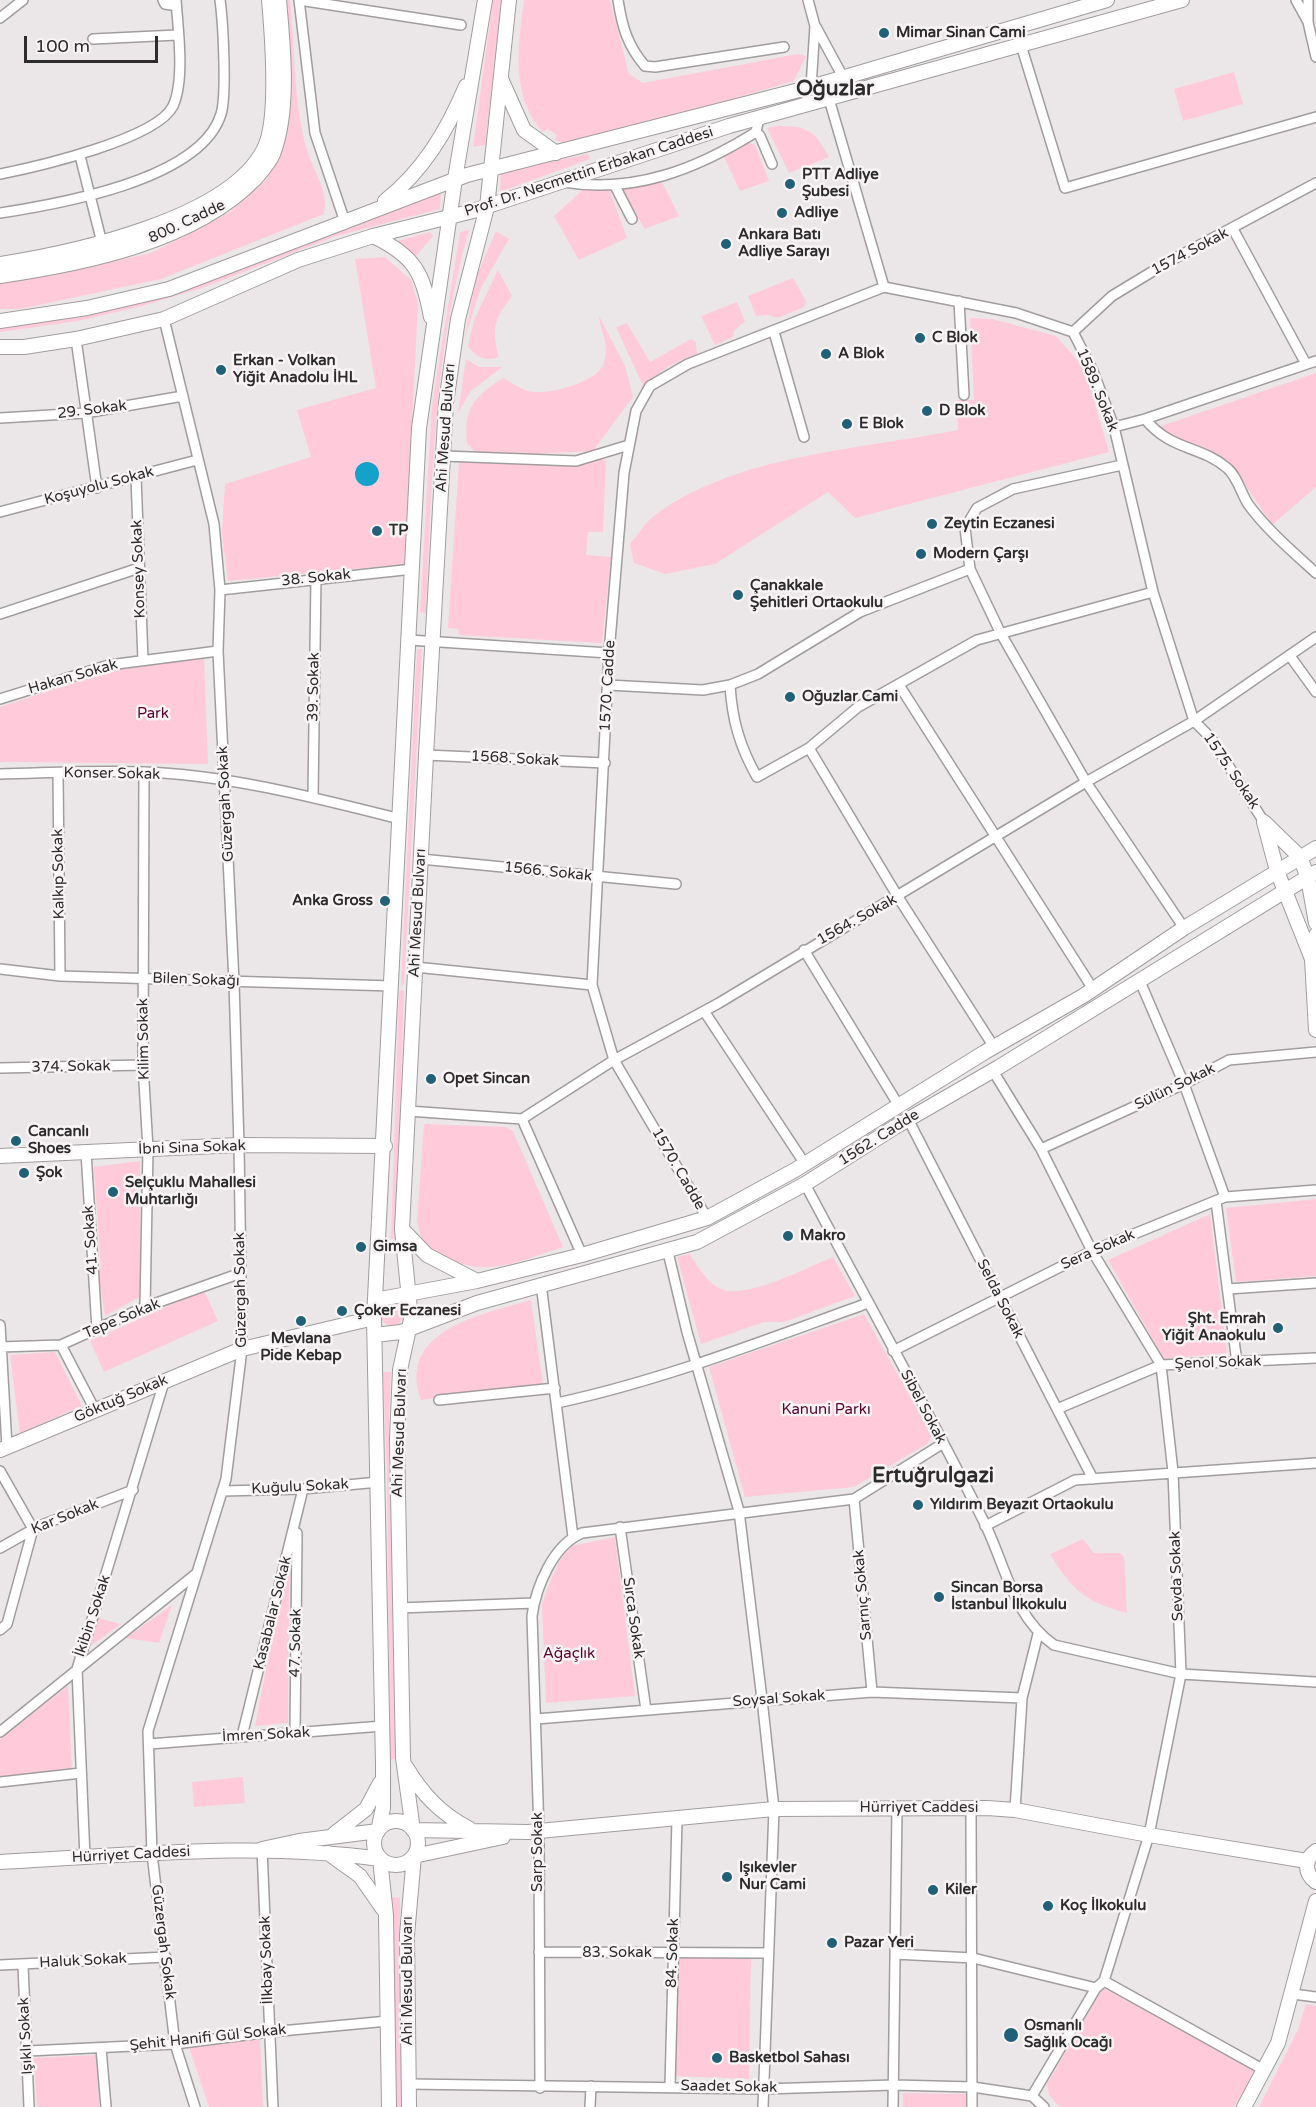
<!DOCTYPE html>
<html>
<head>
<meta charset="utf-8">
<style>
	body { margin:0 }
	#map { position:relative; width:1316px; height:2107px; overflow:hidden; background:#ebe7e8; font-family:"Varela Round",sans-serif }
	canvas { display:block }
	.scale { position:absolute; left:24px; top:36px; width:134px; height:27px; box-sizing:border-box; border:3px solid #2d2c2c; border-top:0; padding-left:8px; font-size:18px; line-height:21px; white-space:nowrap; color:#2d2c2c; -webkit-text-stroke:4px #f8f4f5; paint-order:stroke }
</style>
</head>
<body>
<div id="map">
<canvas width="1316" height="2107"></canvas>
<div class="scale">100 m</div>
</div>
<script>
const c = document.querySelector('canvas').getContext('2d');
c.lineJoin = 'round';
function fill(path, color) { c.fillStyle = color; c.fill(path, 'evenodd'); }
function strokePath(path, color, width, dash) { c.strokeStyle = color; c.lineWidth = width; c.lineCap = dash ? 'butt' : 'round'; c.setLineDash(dash || []); c.stroke(path); }
function write(font, color, halo, rows, align = 'center') {
  c.font = font + ' "Varela Round",sans-serif'; c.lineWidth = 5; c.setLineDash([]); c.textBaseline = 'middle'; c.strokeStyle = halo; c.fillStyle = color; for (const [text, x, y, turn = 0] of rows) {
    c.save(); c.translate(x, y); c.rotate((+turn || 0) * Math.PI / 180); c.textAlign = isNaN(turn) ? turn : align; if (halo) c.strokeText(text, 0, 0); c.fillText(text, 0, 0); c.restore();
  }
}
fill(new Path2D(`
	M281 0H290C295 50 293 105 308 153 315 175 329 191 324 214L161 279 20 309H0V282L55 275 151 253 230 212 265 181 283 146 288 110Z
	M493 0H502L485 145 473 147Z
	M524 0H610L629 74 643 83 798 54 806 56 794 81 572 145 555 140 557 135 548 129 543 132C510 97 518 44 524 0Z
	M1234 72 1243 104 1183 121 1174 89Z
	M777 126C808 126 814 130 829 157L789 173 767 128Z
	M747 142 755 145 769 181 740 191 724 157Z
	M588 154 590 159 500 192 501 172Z
	M661 180 679 216 645 229 620 189Z
	M587 186 610 191 627 238 579 260 554 216Z
	M441 191 440 209 336 236 205 287 142 306 78 321 0 332V329L107 310Z
	M469 230C433 355 432 484 426 613L420 612 432 405 460 232Z
	M496 231 509 239 481 288 465 337 476 278Z
	M430 232 433 236 416 256 397 241Z
	M385 257 411 280 418 303 405 564 228 581 222 532 225 484 311 457 297 410 376 388 355 259Z
	M498 270 512 296C494 320 491 328 499 357 486 362 475 357 468 346L474 320Z
	M793 278 806 301 804 307 778 318 768 315 756 316 748 296Z
	M737 302 745 321 734 331 733 337 715 345 701 316Z
	M599 316 625 366 633 397 593 451 513 455 475 452 467 443C463 408 475 396 503 378 511 382 520 389 528 391 545 396 596 383 603 365 611 347 601 334 599 316Z
	M970 318 992 319 1056 336 1085 369 1109 452 855 518 828 492 715 564 665 574 634 563 630 544C638 535 645 523 654 516 733 455 863 449 958 430L957 400H974Z
	M627 323 650 362 691 339 696 342 697 354 669 366 643 386 616 327Z
	M466 359 479 367H502L470 392 458 413Z
	M1316 373V487L1272 525 1234 468 1215 454 1162 432 1161 426Z
	M599 458 606 461 603 532H588L586 555 611 557 602 643 459 635 458 629 448 628 459 462 570 465Z
	M417 649H422L404 984 401 985Z
	M204 657 208 764 0 762V707L119 668Z
	M402 990 404 991 396 1239H391L399 991Z
	M424 1124 505 1127 513 1131 563 1247C506 1266 475 1283 422 1242L417 1221Z
	M140 1161V1297L105 1316 98 1270 101 1269 94 1167Z
	M1316 1199V1276L1236 1282 1226 1208Z
	M1210 1214 1227 1353 1164 1359 1108 1260Z
	M690 1254C697 1265 707 1283 721 1289 746 1300 808 1267 833 1257L855 1296 784 1322H764L701 1344 677 1257Z
	M204 1290 218 1321 104 1372 90 1341Z
	M531 1300 543 1385 421 1400C396 1330 483 1314 531 1300Z
	M381 1315a11 11 0 1 1 22 0a11 11 0 1 1-22 0Z
	M864 1314 932 1436 927 1444 854 1487 745 1497 709 1367Z
	M55 1352 82 1406 20 1433 10 1355Z
	M383 1372H391L389 1418 395 1759 390 1760 387 1477Z
	M615 1537 635 1696 546 1703 542 1604 549 1584 560 1560 572 1546Z
	M1083 1539 1094 1553H1120L1124 1557 1127 1613C1085 1602 1072 1590 1050 1554Z
	M289 1575 288 1723 255 1726 284 1577Z
	M172 1605 159 1643 126 1638Z
	M94 1617 121 1624 85 1650Z
	M68 1686 72 1770 0 1777V1739Z
	M243 1777 245 1803 194 1807 192 1782Z
	M392 1897 400 1898 402 2107H396Z
	M676 1957 751 1959 749 2079 674 2076Z
	M1103 1988 1256 2071 1234 2107H1060L1049 2095 1047 2084Z
	M1306 2004 1316 2006V2107H1259L1298 2030Z
	M260 2037 263 2107H209L189 2047Z
	M97 2055 99 2107H37L34 2058Z
	M903 2093 967 2094 966 2107H903Z`), '#ffcada');
fill(new Path2D(`
	M355 474a12 12 0 1 1 24 0a12 12 0 1 1-24 0Z`), '#14a2ca');
const street = new Path2D(`
	M163 0 165 4 171 5 176 1
	M299 0 315 133 345 222
	M299 0 461 25
	M618 0C622 26 627 45 645 66L655 67 784 47
	M808 0 815 26 811 87
	M1296 0 1307 20
	M1308 0V22L1316 57
	M0 18 23 0
	M816 27 843 77
	M93 39 177 35
	M1021 45 1065 188 1316 117
	M829 99 884 287
	M756 132 760 136 772 164
	M80 156 102 243
	M0 174C36 167 157 139 173 106 185 80 178 29 176 0
	M564 182C634 194 697 169 756 132L759 118
	M615 186 632 219
	M0 213C59 204 201 180 221 114 227 95 223 22 220 0
	M1233 229 1306 364
	M884 287 1016 313 1073 332 1093 371 1114 427 1153 592 1194 721 1211 738 1264 822
	M959 301 964 395
	M164 319 214 524 220 590 218 651 234 982 239 1145 242 1349 226 1479 148 1731 152 1854 175 2044 195 2107
	M774 332 804 437
	M1073 332 1112 296 1168 262 1316 183
	M76 339 97 488
	M0 418 85 413 183 396
	M1145 419C1171 451 1200 445 1227 468 1237 476 1241 493 1248 504 1266 529 1293 552 1316 573
	M1114 427 1145 419 1316 361
	M444 456 576 461 629 445
	M1122 465 1013 489 977 508 965 528 970 569 1000 632 1086 782 1184 928
	M136 477 143 660
	M0 512 197 460
	M220 590 413 569
	M0 614 139 568
	M409 640 609 653
	M1290 656 1316 692
	M608 685 703 690 730 685 758 674 860 612 970 569
	M730 685C732 720 740 747 757 777L809 748 858 707 977 640 1153 592
	M899 685 1093 989
	M0 699 109 665 218 651
	M809 748 898 897 994 1047
	M426 755 605 763
	M144 772 143 1065 148 1149 145 1307
	M58 773 60 976
	M0 774C47 773 95 770 143 772 225 774 320 799 400 819
	M313 797 316 577
	M421 859 676 884
	M804 950 899 1106
	M415 967 592 985
	M0 969 60 976 392 986
	M1139 979 1184 1084 1225 1197
	M704 1011 805 1164
	M0 1068 143 1065
	M993 1071 1041 1149 1092 1251 1161 1365 1173 1472 1181 1674 1149 1835 1104 1981 1096 1988 1032 2096
	M408 1111 522 1119
	M908 1119 1093 1479
	M1041 1149 1184 1084 1229 1060 1316 1052
	M86 1152 97 1329
	M805 1184C865 1297 928 1410 985 1524 1006 1567 1013 1616 1054 1645L1181 1674 1316 1682
	M1216 1201 1237 1363
	M707 1218 614 1060 592 985 609 653 624 473 636 411 650 386 688 364 884 287
	M668 1252 687 1332 739 1511 762 1699 774 1809 763 2107
	M582 1255 522 1119 614 1060 719 1003 1086 782 1194 721 1316 637
	M541 1284 573 1537
	M1228 1289 1316 1283
	M0 1325 7 1447
	M61 1345 95 1410
	M0 1347 61 1345 145 1307 241 1273
	M893 1351 1092 1251 1225 1197 1316 1190
	M439 1400 555 1388
	M557 1403C664 1380 765 1340 868 1303
	M1057 1409 1161 1365 1316 1358
	M0 1471 33 1529 7 1624 0 1630
	M222 1491 303 1489 379 1482
	M854 1499 872 1692
	M985 1526 1075 1480 1316 1463
	M620 1527 646 1710
	M0 1548 39 1526 133 1490
	M399 1608 534 1603
	M536 1719 872 1692 1022 1698
	M0 1732 197 1573
	M295 1734 297 1533
	M242 1736 303 1489
	M149 1744 383 1726
	M0 1782 81 1773
	M971 1808 972 2107
	M1015 1810 1022 1698 1038 1634
	M262 1849 273 2107
	M85 1858 77 1669 164 1382
	M539 1952 767 1953
	M895 1954 973 1958 1096 1988
	M0 1965 166 1957
	M23 1965 29 2107
	M1104 1981 1264 2070
	M1293 1994 1316 1997
	M101 2048 106 2107
	M28 2051 175 2044 270 2032 388 2021
	M408 2084 763 2089 894 2085 973 2087 1032 2096 1044 2107
	M670 2086 677 1819
	M540 2088 539 1832 532 1616C536 1587 553 1545 582 1533L854 1499 942 1444
	M590 2107 591 2086
	M893 2107 897 1808`);
const secondary = new Path2D(`
	M509 0 487 207 458 319 446 403 426 755 402 1229 411 1319 400 1370 397 1439 403 1758 413 1830 528 1832 774 1809 987 1808 1015 1810 1149 1835 1307 1861
	M502 81 524 130 556 153
	M385 201C423 171 447 131 466 86
	M373 236C415 256 423 273 431 317
	M0 264C72 253 229 219 264 149 279 120 272 34 269 0
	M0 276C83 264 194 242 255 179 261 172 270 162 273 154 290 110 283 45 279 0
	M0 321 87 308 169 289 467 175 811 87 1107 0
	M0 347H24L76 339 164 319 298 260 373 236 473 211 729 126 1182 0
	M1264 822 1277 871 1312 959
	M1264 822 1300 857 1308 878 1316 923
	M1316 935 1312 959 1316 1030
	M0 1156 239 1145 385 1146
	M402 1229 427 1255 477 1281
	M375 1300 477 1281 582 1255 707 1218 795 1170 985 1052 1083 996 1184 928 1316 848
	M375 1335 401 1332 477 1303 697 1242 805 1184 895 1127 999 1067 1316 872
	M0 1450 242 1349 374 1318
	M406 1767C423 1795 441 1814 470 1829
	M374 1843a22 22 0 1 1 44 0a22 22 0 1 1-44 0Z
	M334 1834 366 1809 380 1783
	M262 1849 299 1841 378 1831 383 1808V1765L374 1318 419 428 455 179 485 0
	M1316 1851C1304 1859 1304 1873 1316 1882
	M328 1853 360 1876 383 1909
	M0 1862C126 1856 254 1841 380 1859L386 1915 389 2107
	M409 2107 407 1935 414 1856 503 1837
	M1244 2107 1278 2043 1316 1901`);
strokePath(street, '#a19d9e', 12);
strokePath(secondary, '#a19d9e', 16);
strokePath(street, '#fff', 9);
strokePath(secondary, '#fff', 14);
for (const [x, y, r, color] of [
	[884,33,6,"#216177"],
	[790,184,6,"#216177"],
	[782,213,6,"#216177"],
	[726,244,6,"#216177"],
	[920,338,6,"#216177"],
	[826,354,6,"#216177"],
	[221,370,6,"#216177"],
	[927,411,6,"#216177"],
	[847,424,6,"#216177"],
	[932,524,6,"#216177"],
	[377,531,6,"#216177"],
	[921,554,6,"#216177"],
	[738,595,6,"#216177"],
	[790,697,6,"#216177"],
	[385,901,6,"#216177"],
	[431,1079,6,"#216177"],
	[16,1141,6,"#216177"],
	[24,1173,6,"#216177"],
	[113,1192,6,"#216177"],
	[788,1236,6,"#216177"],
	[361,1247,6,"#216177"],
	[342,1311,6,"#216177"],
	[301,1321,6,"#216177"],
	[1278,1328,6,"#216177"],
	[918,1505,6,"#216177"],
	[939,1597,6,"#216177"],
	[727,1877,6,"#216177"],
	[933,1890,6,"#216177"],
	[1048,1906,6,"#216177"],
	[832,1943,6,"#216177"],
	[1011,2035,8,"#216177"],
	[717,2058,6,"#216177"]
]) { const dot = new Path2D(); dot.arc(x, y, r, 0, 2 * Math.PI); c.fillStyle = color; c.fill(dot); strokePath(dot, '#f8f4f5', 2); }
write('bold 15px', '#2d2c2c', '#f8f4f5', [
	["Mimar Sinan Cami",896,33],
	["PTT Adliye",802,175],
	["Şubesi",802,192],
	["Adliye",794,213],
	["Ankara Batı",738,235],
	["Adliye Sarayı",738,252],
	["C Blok",932,338],
	["A Blok",838,354],
	["Erkan - Volkan",233,361],
	["Yiğit Anadolu İHL",233,378],
	["D Blok",939,411],
	["E Blok",859,424],
	["Zeytin Eczanesi",944,524],
	["TP",389,531],
	["Modern Çarşı",933,554],
	["Çanakkale",750,586],
	["Şehitleri Ortaokulu",750,603],
	["Oğuzlar Cami",802,697],
	["Anka Gross",373,901,"right"],
	["Opet Sincan",443,1079],
	["Cancanlı",28,1132],
	["Shoes",28,1149],
	["Şok",36,1173],
	["Selçuklu Mahallesi",125,1183],
	["Muhtarlığı",125,1200],
	["Makro",800,1236],
	["Gimsa",373,1247],
	["Çoker Eczanesi",354,1311],
	["Şht. Emrah",1266,1319,"right"],
	["Yiğit Anaokulu",1266,1336,"right"],
	["Mevlana",301,1339,"center"],
	["Pide Kebap",301,1356,"center"],
	["Yıldırım Beyazıt Ortaokulu",930,1505],
	["Sincan Borsa",951,1588],
	["İstanbul İlkokulu",951,1605],
	["Işıkevler",739,1868],
	["Nur Cami",739,1885],
	["Kiler",945,1890],
	["Koç İlkokulu",1060,1906],
	["Pazar Yeri",844,1943],
	["Osmanlı",1024,2026],
	["Sağlık Ocağı",1024,2043],
	["Basketbol Sahası",729,2058]
], 'left');
write('15px', '#2d2c2c', '#f8f4f5', [
	["Prof. Dr. Necmettin Erbakan Caddesi",589,172,-18],
	["800. Cadde",187,222,-25],
	["1574 Sokak",1190,252,-28],
	["1589. Sokak",1097,390,68],
	["29. Sokak",92,410,-7],
	["Ahi Mesud Bulvarı",446,428,-86],
	["Koşuyolu Sokak",99,486,-15],
	["Konsey Sokak",139,569,-92],
	["38. Sokak",316,578,-6],
	["Hakan Sokak",73,677,-16],
	["1570. Cadde",608,686,-87],
	["39. Sokak",314,687,-89],
	["1568. Sokak",515,759,3],
	["1575. Sokak",1231,771,56],
	["Konser Sokak",112,774,1],
	["Güzergah Sokak",226,804,-93],
	["1566. Sokak",548,872,6],
	["Kalkıp Sokak",59,874,-91],
	["Ahi Mesud Bulvarı",418,913,-87],
	["1564. Sokak",857,920,-29],
	["Bilen Sokağı",196,980,2],
	["Kilim Sokak",144,1039,-91],
	["374. Sokak",71,1067,-1],
	["Sülün Sokak",1175,1087,-26],
	["1562. Cadde",879,1138,-32],
	["İbni Sina Sokak",192,1148,-2],
	["1570. Cadde",678,1169,60],
	["41. Sokak",91,1240,-94],
	["Sera Sokak",1098,1250,-24],
	["Güzergah Sokak",241,1290,-91],
	["Selda Sokak",1000,1299,63],
	["Tepe Sokak",122,1319,-23],
	["Şenol Sokak",1218,1363,-2],
	["Göktuğ Sokak",121,1399,-23],
	["Sibel Sokak",923,1407,62],
	["Ahi Mesud Bulvarı",400,1433,-88],
	["Kuğulu Sokak",300,1487,-3],
	["Kar Sokak",65,1517,-22],
	["Sevda Sokak",1177,1576,-92],
	["Sarnıç Sokak",863,1595,-95],
	["Kasabalar Sokak",273,1613,-76],
	["İkibin Sokak",93,1616,-72],
	["Sırca Sokak",633,1618,82],
	["47. Sokak",296,1643,-89],
	["Soysal Sokak",779,1699,-4],
	["İmren Sokak",266,1735,-3],
	["Hürriyet Caddesi",919,1808],
	["Sarp Sokak",538,1852,-90],
	["Hürriyet Caddesi",131,1855,-3],
	["Güzergah Sokak",163,1942,83],
	["83. Sokak",617,1953],
	["84. Sokak",673,1953,-88],
	["İlkbay Sokak",267,1960,-92],
	["Haluk Sokak",83,1961,-3],
	["Ahi Mesud Bulvarı",408,1981,-90],
	["Işıklı Sokak",26,2036,-93],
	["Şehit Hanifi Gül Sokak",208,2038,-6],
	["Saadet Sokak",729,2087,1]
]);
write('15px', '#5a032f', '#f8f4f5', [
	["Park",153,714],
	["Kanuni Parkı",826,1410],
	["Ağaçlık",569,1654]
]);
write('bold 21px', '#2d2c2c', '#f8f4f5', [
	["Oğuzlar",835,89],
	["Ertuğrulgazi",933,1476]
]);
</script>
</body>
</html>
